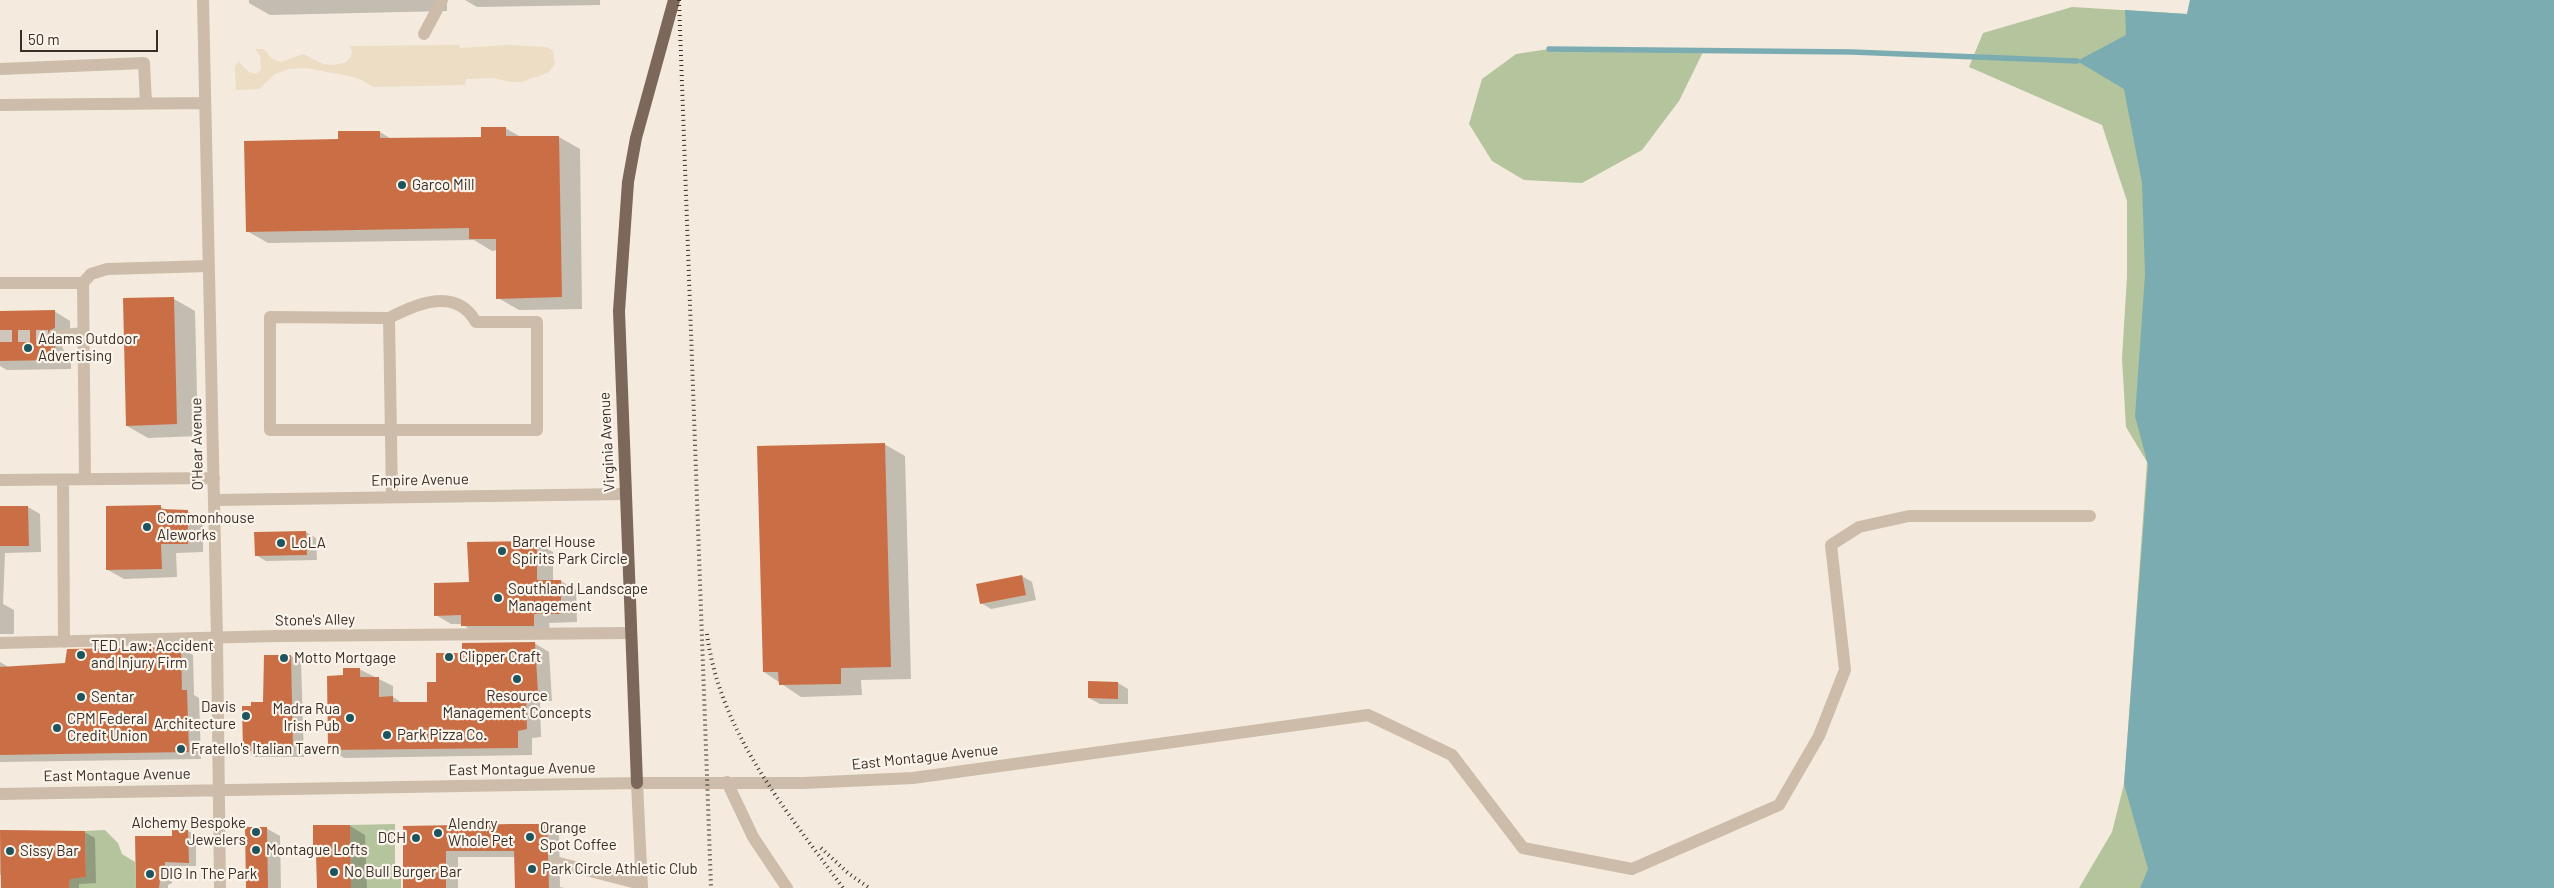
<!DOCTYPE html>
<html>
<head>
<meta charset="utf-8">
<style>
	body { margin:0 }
	#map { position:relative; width:2554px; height:888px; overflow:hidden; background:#f4ebde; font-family:Barlow,sans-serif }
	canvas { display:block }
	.scale { position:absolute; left:20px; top:30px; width:138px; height:22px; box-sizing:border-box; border:2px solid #392f29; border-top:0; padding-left:6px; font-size:15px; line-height:18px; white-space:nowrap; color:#392f29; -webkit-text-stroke:4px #fbf4eb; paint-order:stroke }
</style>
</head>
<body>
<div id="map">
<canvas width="2554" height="888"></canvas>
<div class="scale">50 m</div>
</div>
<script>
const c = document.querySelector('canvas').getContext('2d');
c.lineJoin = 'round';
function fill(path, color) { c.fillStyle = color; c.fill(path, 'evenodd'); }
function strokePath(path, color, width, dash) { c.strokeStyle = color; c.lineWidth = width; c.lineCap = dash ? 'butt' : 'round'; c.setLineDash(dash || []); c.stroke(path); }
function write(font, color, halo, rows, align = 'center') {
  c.font = font + ' Barlow,sans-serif'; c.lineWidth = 4.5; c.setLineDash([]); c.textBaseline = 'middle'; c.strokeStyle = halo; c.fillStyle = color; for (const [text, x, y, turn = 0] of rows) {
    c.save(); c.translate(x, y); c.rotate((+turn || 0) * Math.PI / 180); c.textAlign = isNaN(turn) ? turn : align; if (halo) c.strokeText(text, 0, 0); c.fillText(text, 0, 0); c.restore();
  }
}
fill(new Path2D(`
	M2190 0 2156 888H2079L2112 832 2124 784 2147 462 2126 427 2122 358 2127 277V201L2102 125 1969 67 1983 33 2072 7 2187 14Z
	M1549 49 1704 50 1679 101 1642 150 1582 183 1524 180 1492 161 1469 124 1482 79 1516 54Z
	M395 824V868L401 871V888H351L350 825Z
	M105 830 118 843 122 854 135 862 136 888H69L70 878 86 877 85 831Z`), '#b4c49d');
fill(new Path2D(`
	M459 45 460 48 508 45 547 47 553 51 555 64 548 73 521 82H511L493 78 466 79 465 85 373 87 362 80 349 76 306 68 289 69 275 74 259 89 236 90 235 67 238 61 249 72 256 74 261 70 260 56 255 49H264L272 59 281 62 303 54 323 64 335 65 346 62 351 56 352 50 349 46Z`), '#ecddc4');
fill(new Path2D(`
	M2190 0H2554V888H2140L2148 869 2124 784 2148 465 2135 416 2145 275 2142 183 2124 89 2077 61 2126 35 2125 10 2187 14Z`), '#7bacb2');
fill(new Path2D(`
	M249 0H447V11L270 15 249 3Z
	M465 0H600V5L477 7Z
	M505 128 521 137H559L580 149 582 309 519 310 498 298 497 250 492 251 474 240 268 243 247 231 340 141 380 132 393 140 483 138Z
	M174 299 195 311 198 436 148 438 127 426Z
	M54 311 70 321V337L66 338 62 346 64 351 71 354V369L7 370 0 366V312Z
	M884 444 905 456 911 679 861 680 862 695 801 697 764 672Z
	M28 507 40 514 41 552 5 553 3 604 14 610V634H0V508Z
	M161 507 168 511H187L203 520V552L176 553 177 577 124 579 108 570Z
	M306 532 316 538 317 560 266 561 256 555Z
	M468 543H537L553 552V581H561L576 590 577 622 549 623 550 634 478 635 462 624H451L436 615 470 583Z
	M1022 576 1032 582 1036 600 991 609 981 603Z
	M534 643 549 652 552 701H540L541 737 532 738V755L344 758 330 749 344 676 359 669 393 686V697L404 704 428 703 438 683 464 655Z
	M181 648 193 655 194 695 199 698 201 759 0 762V662L10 668 66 664Z
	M291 656 301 662 304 757H255L245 751 252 707 264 703Z
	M1118 683 1128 689V704H1100L1089 698Z
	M547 825 559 832 560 887 564 888H516V857H458V888H404V827Z
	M350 826 365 835 367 888H318V857L314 855Z
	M266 828 280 836 281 888H249Z
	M0 830 84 832 95 838 96 883 79 884V888H3L2 875H0Z
	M188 831 196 835V866H172V883L168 885V888H137L173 837Z`), '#0003');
strokePath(new Path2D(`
	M1549 49 1852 52 2077 61`), '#7bacb2', 5.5);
fill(new Path2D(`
	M481 127H506V136H559L562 297 496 299V239H469V228L246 232 244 141 338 139V131H380V138L481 137Z
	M174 297 177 424 126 426 123 298Z
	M55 310V328L50 330 47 336 49 341 55 344 56 360 0 361V311Z
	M885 443 891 667 841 668V684L779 685 778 672H763L757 446Z
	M161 505V509L188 510V544H161L162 569 106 570V506Z
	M0 506H28L29 546H0Z
	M306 531 307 555 255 556 254 532Z
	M537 541V580H561V614H534V626H461V615L434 616V583L469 582 467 542Z
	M1022 575 1026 595 980 604 976 584Z
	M535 642 538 693 526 694 527 729 518 731V748L328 750 327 676 343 675V668H360V677H379V697L393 696V702H427V682H436V653H462V643Z
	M181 647 182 690H187L189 752 0 755V667L65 663 67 649Z
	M264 655H291L293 751 243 752 242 706H251V702H263Z
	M1088 681 1118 682V699L1088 698Z
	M512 824H547L549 888H515L514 851H446V888H403V826Z
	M313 825H350L351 888H317L316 855H313Z
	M245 827H267L268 888H246Z
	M0 830 85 831 86 877 70 879 69 888H1Z
	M172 830H188L189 863 165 862V879L160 881 159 888H136L135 836H172Z`), '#ca6f45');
strokePath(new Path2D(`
	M0 336H55`), '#cfc5ba', 12, [12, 6]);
strokePath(new Path2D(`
	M203 0 217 639 220 888
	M424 34 442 0
	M0 69 144 63 146 103
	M0 105 205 103
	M0 283H83L91 274 107 269 209 266
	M83 283 85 479
	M389 318C418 303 456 287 476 322H537V430H270V317L389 318 392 497
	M55 336 83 333
	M0 480 214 478
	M63 480 64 642
	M214 500 625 494
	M0 643 278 636 630 633
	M727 782 753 837 787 888
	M637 783 642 888
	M0 794 637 783H803L913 778 1368 715 1452 755 1523 848 1632 869 1779 805 1819 736 1845 670 1831 545 1859 527 1909 516H2090
	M555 862 641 884`), '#ccbca9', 12);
strokePath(new Path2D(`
	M637 783 619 311 628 182 636 138 674 0`), '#7c685a', 12);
strokePath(new Path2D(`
	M679 0 711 888
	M707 634C720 733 786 810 843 888
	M821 848 848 873 869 888`), '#392f29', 4, [1, 4]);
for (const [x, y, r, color] of [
	[402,185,5,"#1d545d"],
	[28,348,5,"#1d545d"],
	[147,527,5,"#1d545d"],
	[281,543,5,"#1d545d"],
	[502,551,5,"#1d545d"],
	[498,598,5,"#1d545d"],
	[81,655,5,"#1d545d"],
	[449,657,5,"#1d545d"],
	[284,658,5,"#1d545d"],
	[517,679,5,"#1d545d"],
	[81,697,5,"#1d545d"],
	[246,716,5,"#1d545d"],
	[350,718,5,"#1d545d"],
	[57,728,5,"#1d545d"],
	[387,735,5,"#1d545d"],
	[181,749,5,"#1d545d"],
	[256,832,5,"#1d545d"],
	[438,833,5,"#1d545d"],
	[530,837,5,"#1d545d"],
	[416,838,5,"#1d545d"],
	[256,850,5,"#1d545d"],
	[10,851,5,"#1d545d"],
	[532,869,5,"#1d545d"],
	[334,872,5,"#1d545d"],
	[150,874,5,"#1d545d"]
]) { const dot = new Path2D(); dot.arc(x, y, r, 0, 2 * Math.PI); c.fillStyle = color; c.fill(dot); strokePath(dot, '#fbf4eb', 2); }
write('15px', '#392f29', '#fbf4eb', [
	["Garco Mill",412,185],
	["Adams Outdoor",38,339],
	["Advertising",38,356],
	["Commonhouse",157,518],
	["Aleworks",157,535],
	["Barrel House",512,542],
	["Spirits Park Circle",512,559],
	["LoLA",291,543],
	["Southland Landscape",508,589],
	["Management",508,606],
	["TED Law: Accident",91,646],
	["and Injury Firm",91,663],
	["Clipper Craft",459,657],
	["Motto Mortgage",294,658],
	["Resource",517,696,"center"],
	["Management Concepts",517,713,"center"],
	["Sentar",91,697],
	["Davis",236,707,"right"],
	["Architecture",236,724,"right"],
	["Madra Rua",340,709,"right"],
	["Irish Pub",340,726,"right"],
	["CPM Federal",67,719],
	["Credit Union",67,736],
	["Park Pizza Co.",397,735],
	["Fratello's Italian Tavern",191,749],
	["Alchemy Bespoke",246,823,"right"],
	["Jewelers",246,840,"right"],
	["Alendry",448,824],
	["Whole Pet",448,841],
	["Orange",540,828],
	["Spot Coffee",540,845],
	["DCH",406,838,"right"],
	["Montague Lofts",266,850],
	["Sissy Bar",20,851],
	["Park Circle Athletic Club",542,869],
	["No Bull Burger Bar",344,872],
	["DIG In The Park",160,874]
], 'left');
write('15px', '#392f29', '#fbf4eb', [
	["Virginia Avenue",607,442,-93],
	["O'Hear Avenue",197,444,-91],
	["Empire Avenue",420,480,-1],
	["Stone's Alley",315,620,-1],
	["East Montague Avenue",925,757,-6],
	["East Montague Avenue",522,769,-1],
	["East Montague Avenue",117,775,-1]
]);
</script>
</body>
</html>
